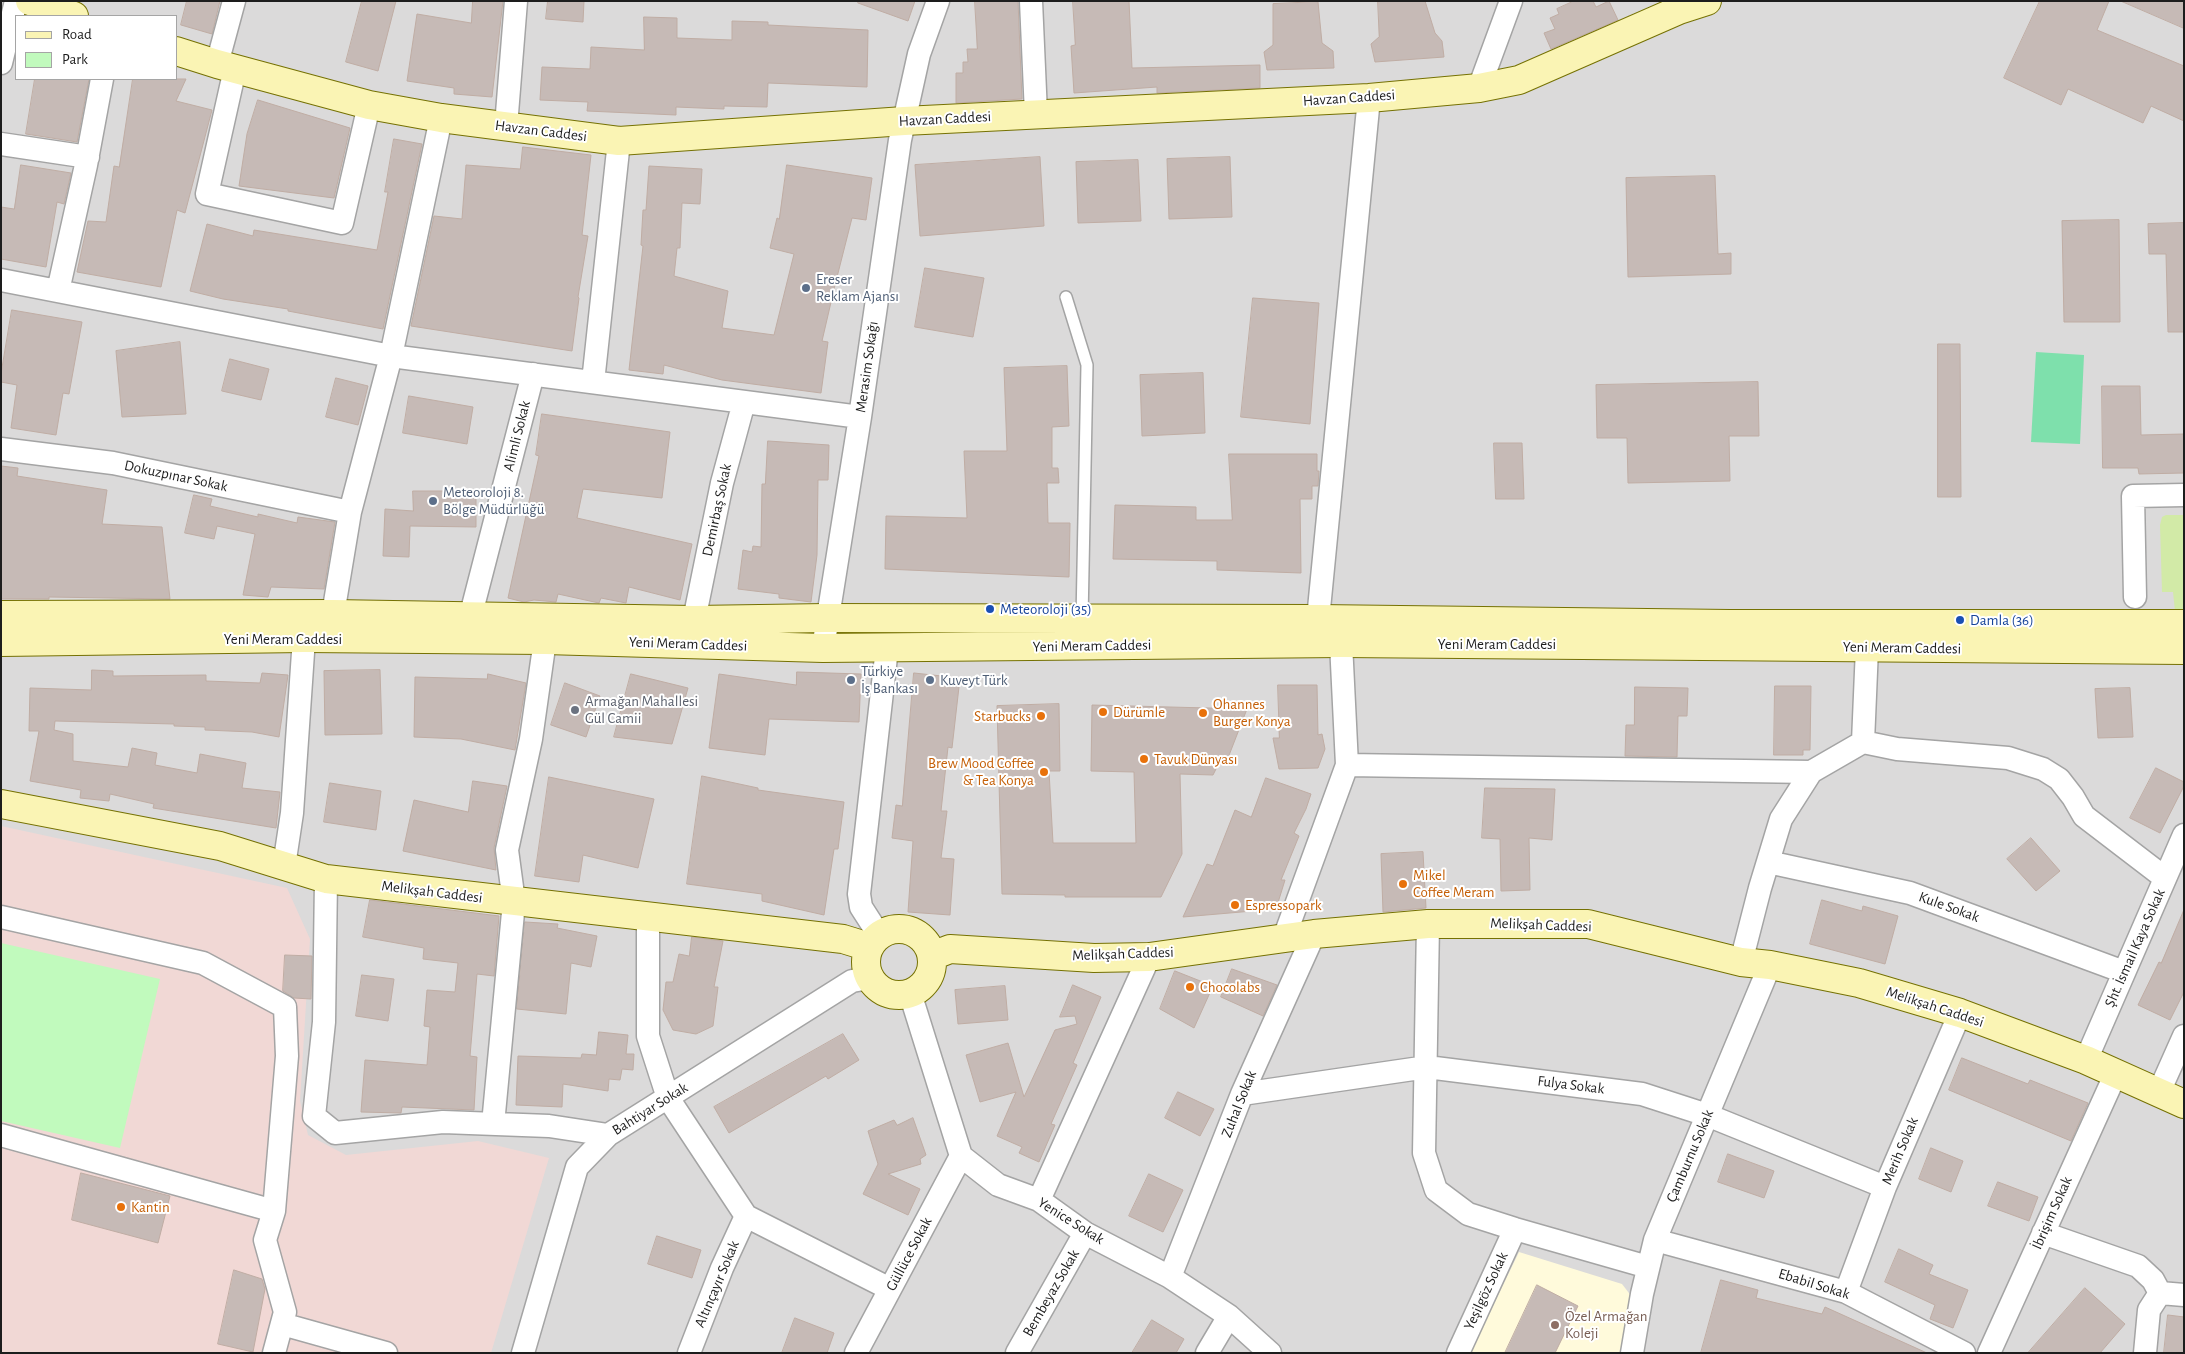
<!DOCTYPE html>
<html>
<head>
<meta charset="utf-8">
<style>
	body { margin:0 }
	#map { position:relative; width:2185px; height:1354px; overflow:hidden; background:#eee9e2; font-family:"Alegreya Sans",sans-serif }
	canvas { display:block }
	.frame { position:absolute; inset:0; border:2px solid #1d1d1d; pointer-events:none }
	.legend { position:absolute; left:15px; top:15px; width:162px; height:65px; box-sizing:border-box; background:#fff; border:1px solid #a5a5a5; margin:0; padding:6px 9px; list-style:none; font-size:15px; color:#1d1d1d }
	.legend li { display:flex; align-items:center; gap:10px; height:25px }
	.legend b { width:25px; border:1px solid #a5a5a5 }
</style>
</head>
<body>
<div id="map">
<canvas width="2185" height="1354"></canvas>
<div class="frame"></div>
<ul class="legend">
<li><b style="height:6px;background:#faf4b4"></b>Road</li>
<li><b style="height:14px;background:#c1fabd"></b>Park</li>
</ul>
</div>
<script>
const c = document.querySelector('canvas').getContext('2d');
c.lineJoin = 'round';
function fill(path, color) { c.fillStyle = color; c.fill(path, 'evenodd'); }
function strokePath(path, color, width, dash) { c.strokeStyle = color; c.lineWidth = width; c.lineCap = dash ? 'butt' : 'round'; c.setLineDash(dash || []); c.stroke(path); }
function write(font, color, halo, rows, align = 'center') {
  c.font = font + ' "Alegreya Sans",sans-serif'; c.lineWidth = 4; c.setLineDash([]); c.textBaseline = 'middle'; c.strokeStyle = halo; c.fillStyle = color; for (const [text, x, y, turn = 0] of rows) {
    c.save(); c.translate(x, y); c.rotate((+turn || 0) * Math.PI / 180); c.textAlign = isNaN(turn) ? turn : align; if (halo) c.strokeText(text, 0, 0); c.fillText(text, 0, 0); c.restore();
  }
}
fill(new Path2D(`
	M1 1H2184V1353H1ZM16 16H176V79H16Z`), '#dbdada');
fill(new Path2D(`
	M1519 1252 1622 1284 1632 1297 1621 1353H1470Z`), '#fffadb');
fill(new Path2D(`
	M1 826 287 888 310 939 300 1101 308 1135 346 1155 478 1141 549 1158 491 1353H1Z`), '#f1d8d5');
fill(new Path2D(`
	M2166 515H2184V611H2175L2173 592H2162L2160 525 2162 517Z`), '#d2eaa7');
fill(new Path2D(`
	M1 943 160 979 120 1148 1 1121Z`), '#c1fabd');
fill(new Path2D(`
	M2036 352 2084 355 2080 444 2031 442Z`), '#7ee0ac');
const building = new Path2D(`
	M187 1H220L212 34 181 25Z
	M362 1H396L378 71 346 62Z
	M473 1H503L492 97 454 94V88L407 81 417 14 471 23Z
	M548 1H584L583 22 546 19Z
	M859 1H915L908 21 858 3Z
	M975 1H1018L1022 99 956 103V73H963V62H968L967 49H977Z
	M1073 1H1129L1132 68 1260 65V88L1157 93V87L1074 93 1071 46 1075 45Z
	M1378 1H1425L1435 33 1442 41 1444 57 1375 62 1371 44 1379 37Z
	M1574 1H1593L1596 7 1609 1 1618 20 1551 49 1544 33 1555 29 1550 18 1559 14 1557 9Z
	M2040 1H2109L2097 30 2184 66V121L2151 106 2143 123 2068 89 2061 105 2004 78Z
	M2121 1H2184V28Z
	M1318 2 1322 43 1333 51 1334 68 1267 70 1264 52 1273 45V4Z
	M644 17 677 18V38L732 40V21L768 22V25L868 30 867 87 768 83 767 107 724 106V109L676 107V115L587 111 588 102 540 100 542 67 590 69 591 47 644 50Z
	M35 79H89L77 142 26 134Z
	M133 79H186L176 101 212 110 185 213 177 210 161 287 77 272 88 221 106 222 114 166 119 167Z
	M258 100 350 128 334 198 239 186 247 134Z
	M394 139 422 144 383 329 288 311V309L223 299 190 291 207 224 253 236 254 230 377 250 388 192H385Z
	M523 147 591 155 582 235 588 236 578 297 579 298 572 351 411 326 434 216 462 219 466 165 520 169Z
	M1040 157 1044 226 920 236 915 165Z
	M1230 157 1232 217 1169 219 1167 159Z
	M1138 160 1141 221 1078 223 1076 162Z
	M21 165 71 173 64 204 57 202 46 267 1 259V207L14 209Z
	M787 165 872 178 866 220 852 218 835 285 822 341 828 342 821 393 722 380 664 365 663 374 629 370 643 246 641 245 643 210H646L649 166 702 169 700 204 682 203 680 248H677L674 276 728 291 722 328 774 335 794 254 770 248 777 218 779 219Z
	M1715 176 1718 254 1731 253V274L1628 277 1626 178Z
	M2119 220 2120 322H2064L2062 221Z
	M2184 223V332H2168L2166 254H2149L2148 224Z
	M925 268 984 278 973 337 915 327Z
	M1253 298 1319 303 1310 424 1241 417Z
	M12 310 82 322 69 394 63 393 56 435 11 428 17 385 1 382V374Z
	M180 342 186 414 122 417 116 351Z
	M1938 344H1960L1961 497H1938Z
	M230 359 269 369 261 400 222 391Z
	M1067 366 1069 426 1052 427V468H1058L1059 483H1047L1048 523H1070L1069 577 885 569 886 516 967 518 964 451H1007L1004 368Z
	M1203 373 1205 433 1142 436 1140 375Z
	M336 378 368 386 358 425 326 417Z
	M1758 382 1759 436H1729L1730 481 1628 483 1627 438H1597L1596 385Z
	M2102 386H2140L2141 435 2184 434V473L2139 474 2138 468H2103Z
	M409 396 473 407 467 444 403 433Z
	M542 414 670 432 662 498 583 489 577 518 692 544 680 600 629 587 626 603 601 598 599 603 558 594 556 602 534 600 524 602 508 598 539 456 536 455Z
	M768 441 829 445 828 480H818L817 555 811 602 779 598V594L738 589 743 550 752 552 753 546 761 547 762 484H765Z
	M1494 443H1522L1524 499H1496Z
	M1229 454H1317V471H1319L1318 486H1312V499H1300L1301 573 1217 570V561L1113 559 1115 505 1196 507V520H1232Z
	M1 466 18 468 17 476 107 490 102 524 162 527 170 599 49 597V599H1Z
	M413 491H476V527L410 526 409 557 383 556 385 509 413 511Z
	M194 495 212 499 210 506 258 517V514L297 523 298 517 335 522 324 589 271 587 268 597 243 595 255 534 217 526 214 539 185 533Z
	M92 670 113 671V676L206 675V681L260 683 262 673 288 675 279 737 252 732 205 730V727L174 726V724L55 721 54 730 73 734V761L128 767 132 748 157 753 155 765 197 773 200 754 246 763 242 788 280 792 276 828 153 808 154 804 110 794 109 801 80 798 81 790 30 781 39 731H29L30 688 91 690Z
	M380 670 382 734 325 735 324 671Z
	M797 672 861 674 859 722 769 719 765 755 709 748 719 674 796 685Z
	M914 673 960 678 952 748 948 747 941 811H947L941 858 954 859 950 915 908 912 913 841 892 838 896 805 902 806Z
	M488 674 526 683 515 750 461 739 414 737 415 677 487 679Z
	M631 674 688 688 672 744 614 737Z
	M565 683 600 696 586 737 551 725Z
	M1278 685H1317L1318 735 1322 734 1325 749 1318 768 1279 769 1273 738H1279Z
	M1775 686H1811L1810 750H1803V755H1774Z
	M1635 687 1688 688 1687 716H1678L1677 757 1625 756 1626 725H1634Z
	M2130 688 2133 737 2098 738 2095 689Z
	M1059 704 1060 771H1049L1053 843H1136L1134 772 1091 771 1092 705 1247 709 1226 763 1218 765 1213 775 1180 774 1182 854 1161 897H1065V895L1002 894 997 706Z
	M2156 768 2184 782V786L2160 833 2130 818Z
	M702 776 758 788V790L844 802 838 849H834L824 915 762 901V894L687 884Z
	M549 777 654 799 638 868 583 855 579 882 535 876Z
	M1266 778 1311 794 1306 809 1294 833 1299 836 1281 880H1285L1276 909 1183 917 1207 864 1213 866 1235 810 1251 817Z
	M473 781 507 786 494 848 496 870 403 851 414 800 468 812Z
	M330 783 381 791 376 830 324 822Z
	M1485 788 1555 789 1552 840 1529 838 1530 890 1501 891 1500 839 1482 838Z
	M2031 838 2060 871 2036 891 2007 859Z
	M1423 852 1426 908 1383 912 1381 854Z
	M370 900 499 916 494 976 477 974 470 1056 477 1057 474 1110 402 1107 401 1113 361 1112 365 1060 427 1065 430 1027 424 1026 427 990 455 992 458 963 423 959 424 948 363 937Z
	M1822 900 1862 911 1863 906 1898 916 1885 964 1810 944Z
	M2184 910V992L2170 1020 2138 1005 2159 962 2161 963Z
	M525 922 558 924 557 928 597 936 591 967 571 963 566 1014 517 1009Z
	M692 937 723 941 714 987H718L713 1026 696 1034 673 1030 663 1010 666 982H673L679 954 689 956Z
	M285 955 312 956 311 999 294 998 283 991Z
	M1232 969 1277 985 1263 1016 1221 997Z
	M1175 971 1213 986 1194 1028 1160 1009Z
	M362 975 394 979 388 1021 356 1016Z
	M1073 985 1101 997 1073 1063 1077 1065 1051 1124 1055 1125 1039 1162 1019 1153 1022 1147 997 1136 1016 1092 980 1102 966 1055 1008 1043 1024 1097 1055 1030 1077 1024 1075 1016 1060 1017Z
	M1005 986 1008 1020 958 1024 955 990Z
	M599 1032 628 1035 626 1054H634L633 1070 622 1069 620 1080 609 1079 608 1091 563 1084 562 1107 516 1105 518 1056 581 1058 582 1054 596 1055Z
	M843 1034 859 1060 828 1079 826 1076 729 1133 714 1107Z
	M1962 1058 2028 1084 2030 1080 2088 1103 2071 1141 1949 1090Z
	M1178 1092 1214 1109 1200 1136 1165 1118Z
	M913 1118 926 1155 920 1159 921 1164 888 1174 920 1189 908 1215 863 1194 878 1164 868 1131 894 1120 897 1125Z
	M1931 1148 1963 1161 1951 1192 1919 1179Z
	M1728 1154 1774 1171 1764 1198 1718 1182Z
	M81 1173 170 1196 158 1243 72 1220Z
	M1149 1174 1183 1190 1163 1232 1129 1216Z
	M1998 1182 2038 1197 2029 1221 1988 1206Z
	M657 1236 701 1250 692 1278 648 1264Z
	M1899 1249 1933 1265 1929 1274 1968 1290 1953 1328 1930 1319 1935 1305 1885 1282Z
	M234 1270 262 1279 265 1289 253 1352 218 1344Z
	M1721 1280 1758 1290 1756 1298 1822 1314 1825 1307 1927 1353H1701Z
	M1537 1285 1578 1306 1555 1353H1505Z
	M2085 1288 2125 1324 2100 1353H2028Z
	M2168 1315 2184 1317V1353H2164Z
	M795 1318 834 1333 827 1353H782Z
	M1152 1320 1184 1339 1176 1353H1132Z`);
fill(building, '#c6bab6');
strokePath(building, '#c0ada4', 1);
const lane = new Path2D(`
	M1066 297 1087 365 1082 619`);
const street = new Path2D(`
	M1031 1 1036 114
	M1 63 16 1
	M217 64 234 1
	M235 69 207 194 342 223 369 105
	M1479 88 1511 1
	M506 126 516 1
	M1 144 88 157
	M1 280 391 356 860 417
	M58 291 86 165 102 79
	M593 382 619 141
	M1 449 113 463 350 512
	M2135 597 2133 496 2184 495
	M333 614 350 512 391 356 441 118
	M471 614 533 374
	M1318 619 1369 98
	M694 620 722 483 744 402
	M823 648 860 417 900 140 919 54 938 1
	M1863 742 1897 749 2008 758 2043 769 2059 779 2073 797 2084 816 2165 878
	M1347 765 1811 772
	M1768 862 1910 893 2124 972
	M284 866 292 813 304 638
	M326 879 324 1022 314 1116 335 1133 443 1122 549 1126 608 1135
	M1 917 203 963 285 1007 287 1056 274 1211
	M648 917V1036L668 1098 746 1216 890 1289
	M1428 924 1424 1153 1436 1190 1468 1214 1515 1229 1648 1267
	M879 935 861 907 859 894 887 648
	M1284 938 1347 765 1341 643
	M1741 962 1760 888 1781 819 1811 772 1863 742 1867 648
	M910 993 961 1156 998 1185 1039 1200 1085 1233 1170 1277 1229 1316 1270 1353
	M2086 1060 2184 835
	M2159 1092 2184 1036
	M1242 1094 1427 1067 1642 1094 1707 1115 1885 1187
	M493 1124 514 902 507 850 531 739 545 640
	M1 1135 274 1211 265 1240 285 1312 274 1353
	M1039 1200 1149 957
	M2043 1233 2138 1266 2153 1280 2160 1293
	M1655 1240 1846 1292 1964 1353
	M1170 1277 1242 1094 1314 934
	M1846 1292 1885 1187 1960 1013
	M282 1324 386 1353
	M523 1353 577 1167 608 1135 852 981 870 978
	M689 1353 722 1268 746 1216
	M856 1353 961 1156
	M1017 1353 1085 1233
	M1207 1353 1229 1316
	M1458 1353 1515 1229
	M1632 1353 1642 1294 1655 1240 1770 965
	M1989 1353 2116 1073
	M2145 1353 2149 1310 2160 1293 2184 1295`);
const secondary = new Path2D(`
	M30 1 74 16
	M176 51 217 64 369 105 441 118 619 141 904 121 1369 98 1479 88 1519 80 1679 10 1707 1
	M1 615 333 614 694 620 826 618 1318 619 1730 624H2184
	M1 642 304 638 545 640 823 648 1341 643 2184 650
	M1 804 220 846 326 879 843 939 869 947
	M866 962a33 33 0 1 1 66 0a33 33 0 1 1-66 0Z
	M932 956 950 949 1094 958 1149 957 1314 934 1428 924H1588L1741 962 1770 965 1859 983 1960 1013 2086 1060 2184 1104`);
strokePath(lane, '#a4a4a4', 14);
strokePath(street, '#a4a4a4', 25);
strokePath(secondary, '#757103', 30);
strokePath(lane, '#fff', 11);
strokePath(street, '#fff', 22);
strokePath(secondary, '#faf4b4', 28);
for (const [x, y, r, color] of [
	[806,288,5,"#5c6f8a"],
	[433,501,5,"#5c6f8a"],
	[990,609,5,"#1a4fb4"],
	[1960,620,5,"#1a4fb4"],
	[851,680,5,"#5c6f8a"],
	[930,680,5,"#5c6f8a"],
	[575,710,5,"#6b7280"],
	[1103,712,5,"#e8710a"],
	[1203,713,5,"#e8710a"],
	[1041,716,5,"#e8710a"],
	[1144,759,5,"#e8710a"],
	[1044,772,5,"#e8710a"],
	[1403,884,5,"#e8710a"],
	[1235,905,5,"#e8710a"],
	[1190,987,5,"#e8710a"],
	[121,1207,5,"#e8710a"],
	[1555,1325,5,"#8d6e63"]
]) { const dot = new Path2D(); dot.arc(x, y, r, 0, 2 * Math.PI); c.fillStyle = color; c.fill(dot); strokePath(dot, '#fff', 2); }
write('15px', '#1d1d1d', '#fff', [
	["Havzan Caddesi",1349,98,-4],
	["Havzan Caddesi",945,119,-3],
	["Havzan Caddesi",541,131,7],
	["Merasim Sokağı",867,367,-82],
	["Alimli Sokak",517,436,-76],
	["Dokuzpınar Sokak",176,476,12],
	["Demirbaş Sokak",717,510,-78],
	["Yeni Meram Caddesi",283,639],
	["Yeni Meram Caddesi",688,644,2],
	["Yeni Meram Caddesi",1497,644],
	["Yeni Meram Caddesi",1092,646,-1],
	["Yeni Meram Caddesi",1902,648,1],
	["Melikşah Caddesi",432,892,7],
	["Kule Sokak",1949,907,20],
	["Melikşah Caddesi",1541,925,2],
	["Şht. İsmail Kaya Sokak",2135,948,-66],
	["Melikşah Caddesi",1123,954,-2],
	["Melikşah Caddesi",1935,1007,18],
	["Fulya Sokak",1571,1085,7],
	["Zuhal Sokak",1239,1104,-68],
	["Bahtiyar Sokak",650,1109,-32],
	["Merih Sokak",1900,1151,-67],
	["Çamburnu Sokak",1690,1156,-67],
	["İbrişim Sokak",2052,1213,-66],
	["Yenice Sokak",1071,1221,32],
	["Güllüce Sokak",909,1254,-62],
	["Altınçayır Sokak",717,1284,-67],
	["Ebabil Sokak",1814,1284,17],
	["Yeşilgöz Sokak",1486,1291,-65],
	["Bembeyaz Sokak",1051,1293,-60]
]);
write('15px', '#4e5e75', '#fff', [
	["Ereser",816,279],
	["Reklam Ajansı",816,296],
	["Meteoroloji 8.",443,492],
	["Bölge Müdürlüğü",443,509],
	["Türkiye",861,671],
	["İş Bankası",861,688],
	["Kuveyt Türk",940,680]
], 'left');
write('15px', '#164399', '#fff', [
	["Meteoroloji (35)",1000,609],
	["Damla (36)",1970,620]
], 'left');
write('15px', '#5b616d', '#fff', [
	["Armağan Mahallesi",585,701],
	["Gül Camii",585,718]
], 'left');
write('15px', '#c56008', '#fff', [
	["Ohannes",1213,704],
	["Burger Konya",1213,721],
	["Dürümle",1113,712],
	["Starbucks",1031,716,"right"],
	["Tavuk Dünyası",1154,759],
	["Brew Mood Coffee",1034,763,"right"],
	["& Tea Konya",1034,780,"right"],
	["Mikel",1413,875],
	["Coffee Meram",1413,892],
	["Espressopark",1245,905],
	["Chocolabs",1200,987],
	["Kantin",131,1207]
], 'left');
write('15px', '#785e54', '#fff', [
	["Özel Armağan",1565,1316],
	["Koleji",1565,1333]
], 'left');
</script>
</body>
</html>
